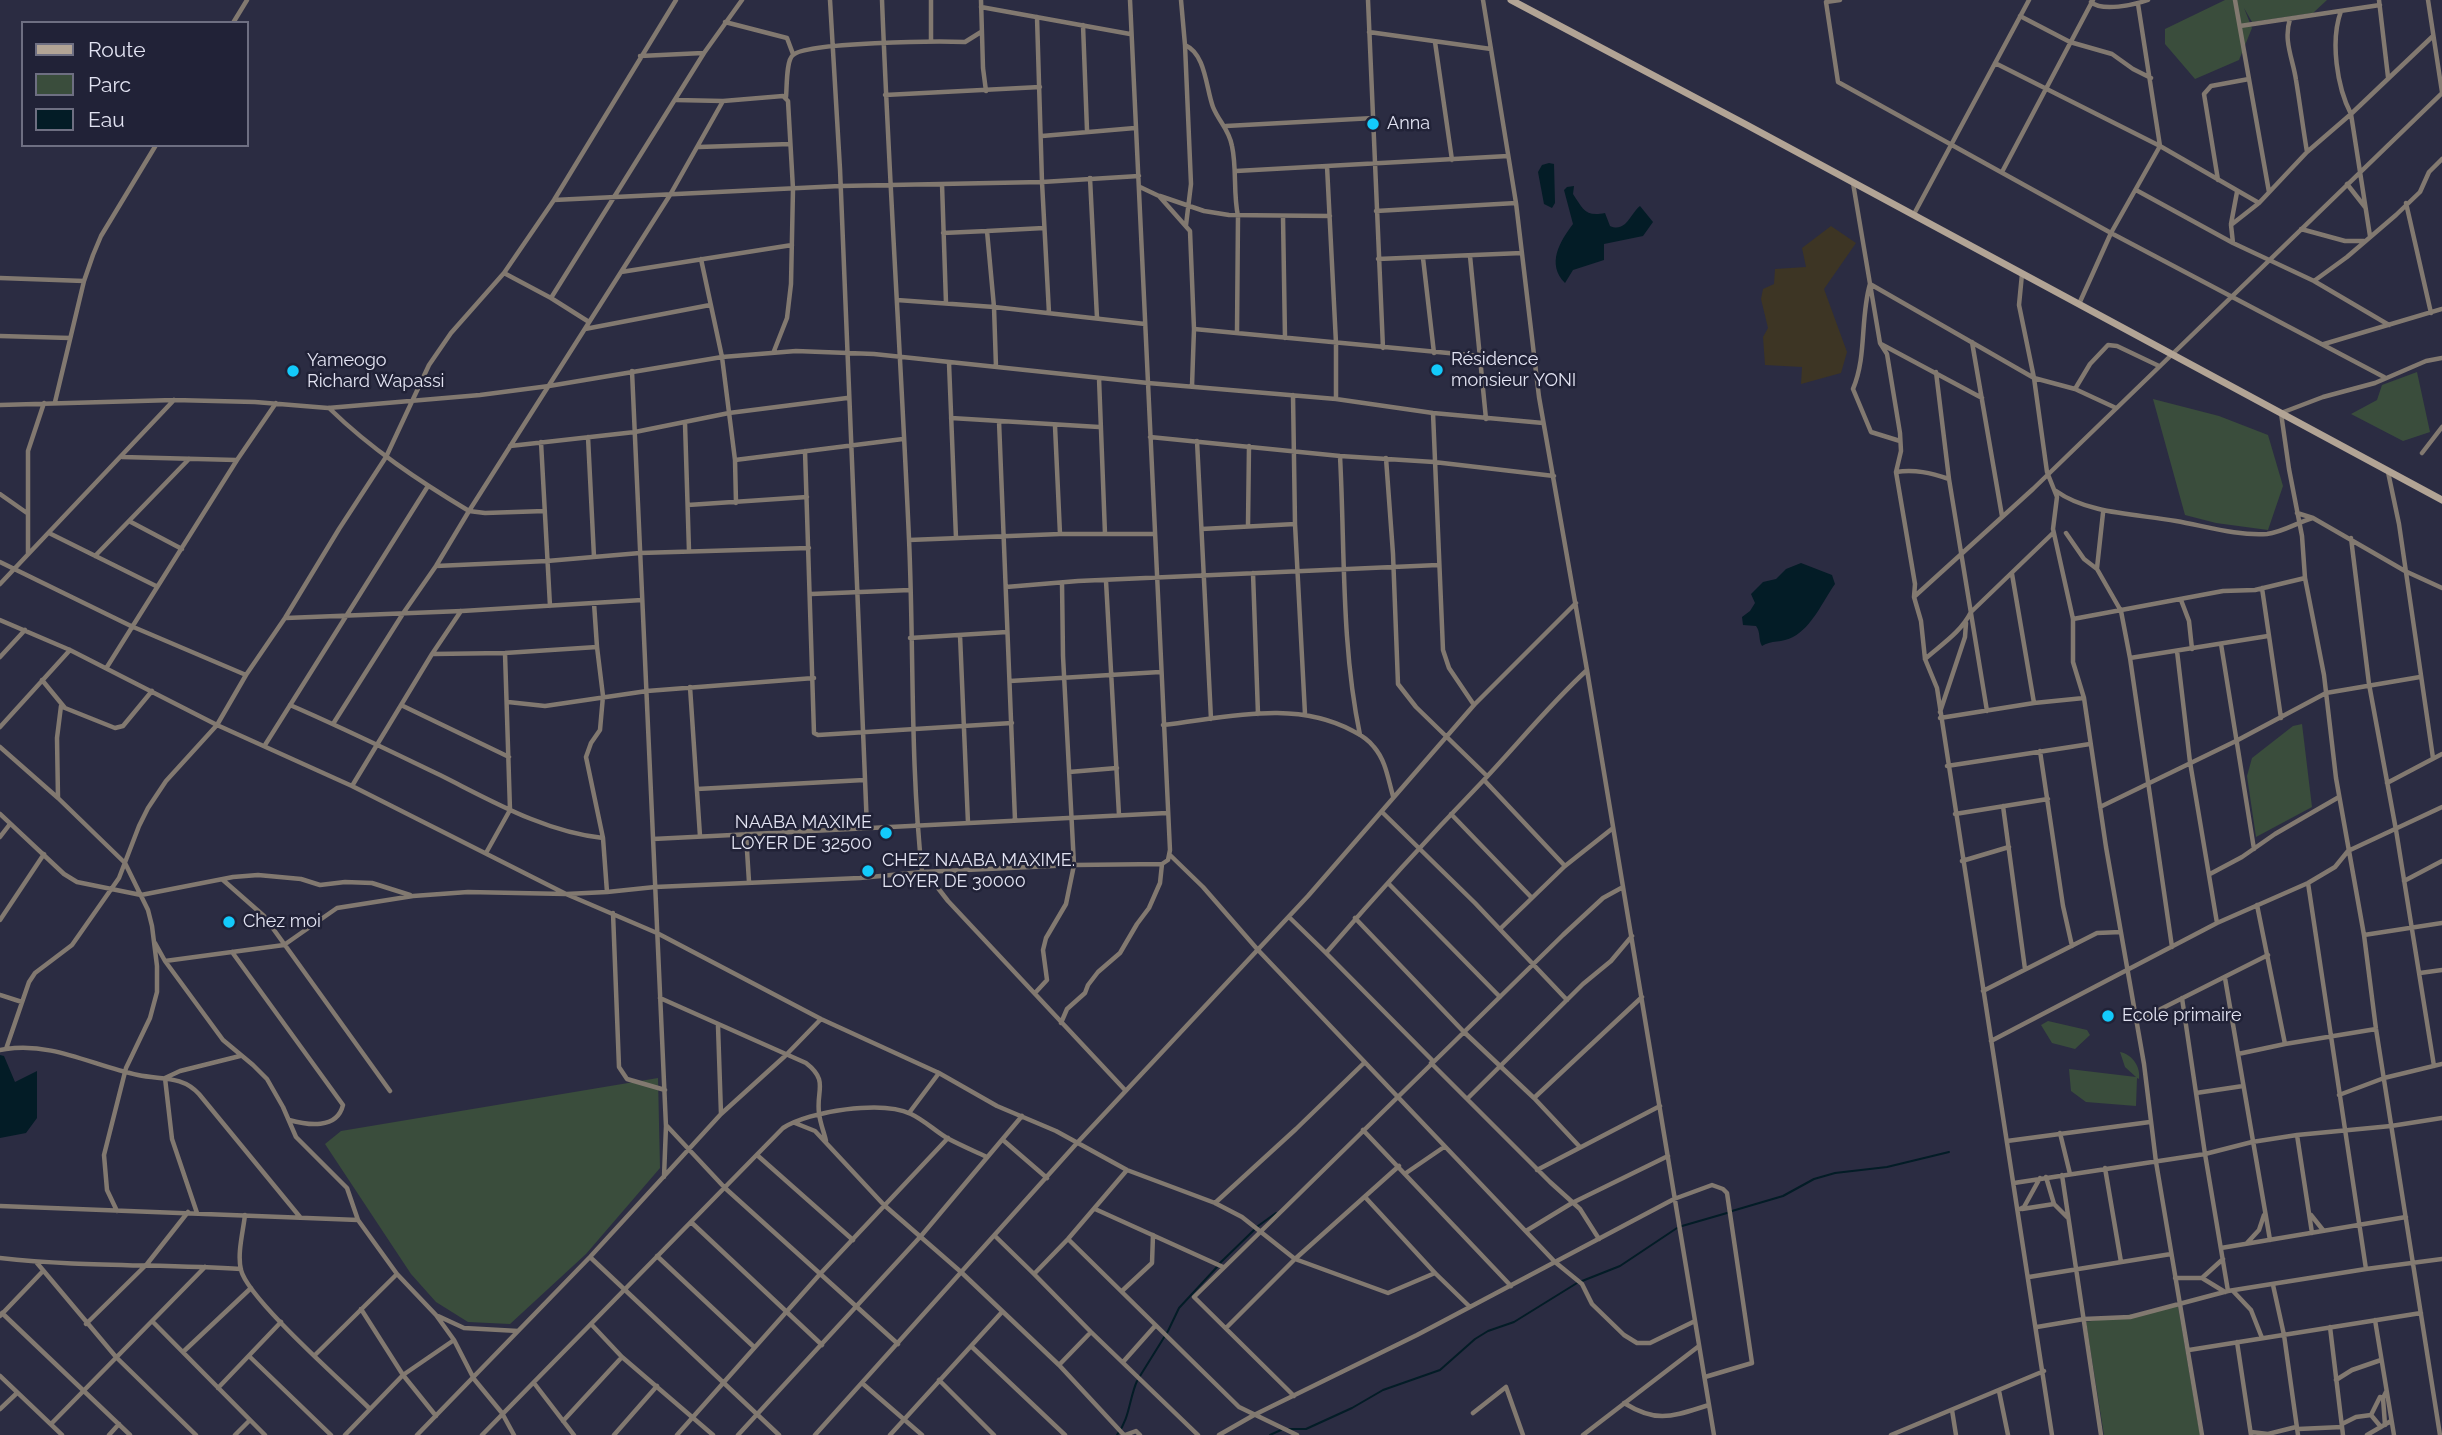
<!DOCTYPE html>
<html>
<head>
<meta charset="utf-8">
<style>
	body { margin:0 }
	#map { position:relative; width:2442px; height:1435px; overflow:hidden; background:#2b2c42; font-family:Raleway,sans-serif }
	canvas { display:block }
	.legend { position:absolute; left:21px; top:21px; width:228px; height:126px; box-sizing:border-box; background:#212237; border:2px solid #6e6f82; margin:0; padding:9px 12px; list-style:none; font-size:21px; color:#e2e3f2 }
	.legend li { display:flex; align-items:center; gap:14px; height:35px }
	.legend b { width:35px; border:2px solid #6e6f82 }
</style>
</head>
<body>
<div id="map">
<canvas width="2442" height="1435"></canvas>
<ul class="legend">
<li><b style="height:9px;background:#b2a495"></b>Route</li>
<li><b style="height:19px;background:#3a4d3c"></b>Parc</li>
<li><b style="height:19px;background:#031c26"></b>Eau</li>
</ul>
</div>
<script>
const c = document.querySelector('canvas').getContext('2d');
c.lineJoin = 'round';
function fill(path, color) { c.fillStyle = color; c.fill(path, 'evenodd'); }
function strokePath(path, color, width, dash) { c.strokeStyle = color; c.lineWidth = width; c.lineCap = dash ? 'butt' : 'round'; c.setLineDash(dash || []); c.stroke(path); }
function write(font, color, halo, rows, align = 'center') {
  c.font = font + ' Raleway,sans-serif'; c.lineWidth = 5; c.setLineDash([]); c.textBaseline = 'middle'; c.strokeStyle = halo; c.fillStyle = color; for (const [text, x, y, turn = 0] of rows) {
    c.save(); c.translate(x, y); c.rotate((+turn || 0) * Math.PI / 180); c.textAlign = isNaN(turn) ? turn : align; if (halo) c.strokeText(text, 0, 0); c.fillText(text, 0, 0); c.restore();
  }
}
fill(new Path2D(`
	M1831 226 1856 243 1824 289 1847 352 1841 373 1801 384 1802 367 1765 365 1763 337 1768 328 1761 299 1763 289 1774 284 1775 269 1806 267 1802 248Z`), '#3d3524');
fill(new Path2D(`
	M2225 0H2327L2313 13 2252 22 2244 8 2252 28 2239 60 2195 79 2165 44V29Z
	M2417 372 2430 432 2403 441 2351 414 2377 400 2382 385Z
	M2153 399 2219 416 2268 435 2283 486 2268 530 2216 523 2185 515Z
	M2302 724 2312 807 2256 837 2247 776 2252 758 2293 726Z
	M2048 1021 2087 1030 2090 1035 2075 1049 2052 1043 2041 1025Z
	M2120 1052C2132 1054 2141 1067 2139 1079L2137 1078 2136 1106 2086 1102 2071 1091 2069 1069 2136 1077 2125 1067Z
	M658 1078 660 1168 586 1254 510 1324 468 1322 436 1302 411 1274 325 1144 341 1131Z
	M2178 1306 2200 1435H2104L2086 1322Z`), '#3a4d3c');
fill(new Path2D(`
	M1549 163 1554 164 1555 203 1552 208 1544 204 1538 172 1542 165Z
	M1574 186 1573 194C1583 209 1585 217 1605 213L1610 226C1626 233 1630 214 1640 206L1653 222 1643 236 1604 244V260L1573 270 1565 283C1546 264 1560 241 1573 224L1564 190 1567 187Z
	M1801 563 1832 575 1835 584C1823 601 1812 627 1793 637 1783 643 1770 640 1762 646 1758 639 1761 633 1756 626L1743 625 1742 617 1750 611 1755 603 1751 594 1763 582 1776 579 1786 569Z
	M0 1055 4 1056 15 1082 37 1071V1118L26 1133 0 1138Z`), '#031c26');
strokePath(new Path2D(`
	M1732 1211 1783 1196 1814 1179 1835 1173 1887 1167 1949 1152
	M1258 1226 1276 1213
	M1682 1226 1727 1213
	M1220 1263 1254 1230
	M1140 1376 1168 1331 1179 1308 1217 1267
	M1289 1429H1306L1352 1408 1383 1390 1440 1370 1475 1339 1488 1331 1514 1322 1577 1283 1620 1266 1677 1228
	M1117 1435C1130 1418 1129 1399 1137 1381
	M1270 1435 1281 1430`), '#031c26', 2);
strokePath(new Path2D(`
	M830 0 840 169 867 828
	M882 0C889 180 901 359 909 539 914 650 910 761 922 872L931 879 948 901 1125 1090
	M981 0 983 68 986 91
	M1181 0 1185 45C1206 54 1206 89 1213 107 1219 122 1229 129 1232 146 1237 169 1233 193 1238 216L1237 333
	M1368 0 1383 348
	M1483 0 1516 203 1539 397 1587 670 1714 1435
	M1840 0 1826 2 1838 82 2111 233 2384 377
	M2235 0 2269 192
	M2379 0 2388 77
	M2428 0 2442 92
	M2091 2C2102 12 2134 5 2148 0
	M981 7 1130 34
	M2341 11C2330 41 2337 87 2351 114L2370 236
	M2020 16 2070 42 2112 54 2133 69 2151 78
	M1037 17 1042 182 1049 313
	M2290 19C2283 41 2293 59 2296 80 2300 104 2303 128 2307 152
	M725 22 787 38 793 54
	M233 23 247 0
	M1083 25 1087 130
	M2240 26 2380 5
	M1369 32 1491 49
	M931 41V0
	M1435 42 1452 160
	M1185 45 1191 184 1186 225
	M640 56 703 53
	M1995 63 2160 146 2259 203
	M885 95 1040 87
	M786 97C787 88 786 60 793 55 807 42 940 41 965 42L981 32
	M676 100 723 101 783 96 788 101 793 189 791 284 787 318 774 351
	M1226 126 1374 118
	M1042 136 1135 128
	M699 147 790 144
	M1327 166 1336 343V399
	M1236 171 1508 156
	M2002 172 2093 0
	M1090 178 1097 318
	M2218 180 2204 94 2211 86 2249 79
	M1853 183 1880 343 1887 354 1900 433 1901 451 1896 472 1915 584 1914 597 1921 621 1925 659 1937 688 2052 1435
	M942 184 946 303
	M2347 184 2365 207
	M1140 187 1159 196 1190 231 1194 329 1192 386
	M2136 190 2233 243 2314 281 2389 325
	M1160 196 1204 211 1229 215 1330 216
	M554 200 840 186 1042 182 1139 176
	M2406 203 2431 313
	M1376 211 1516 203
	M1914 214 2029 0
	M1283 217 1285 338
	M2231 224 2237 192
	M2301 229 2345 241H2364
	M943 233 987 231
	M2233 243 2231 225 2259 203 2307 152 2351 114 2433 36
	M1470 256 1486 419
	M1423 258 1434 353
	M701 259 722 357 735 460 736 503
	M1378 259 1522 253
	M621 272 792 245
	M504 273 551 298 589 322
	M2022 274 2019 305 2034 378 2047 472 2057 497 2053 529 2073 619V662L2084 698 2106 847 2144 1064 2156 1162 2202 1435
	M0 278 84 281
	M2314 281 2347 257 2396 215 2420 192 2429 172 2442 159
	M551 298 704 53 742 0
	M897 300 994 307 1145 324
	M2079 304 2111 233 2160 146 2138 4
	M585 329 710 305
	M1194 329 1480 356
	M0 336 70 338
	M1972 342 2002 516
	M1881 344 1982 398
	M2324 344 2442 309
	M949 363 956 538
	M996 367 994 307 987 231 1044 228
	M632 371 666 1126 664 1177
	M1936 372 1949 479 1987 711
	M1099 378 1105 534
	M2075 389 2090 364 2108 345 2117 346 2159 366
	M1293 395 1295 524 1305 714
	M55 402 84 281 93 255 101 236 156 145
	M0 405 174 400 255 402 328 408 480 395 549 386 722 357 796 351 874 354 1148 383 1336 399 1433 413 1543 423
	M329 408C371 449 419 481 469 511L485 513 545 511
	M1433 413 1443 650 1449 668 1474 705
	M951 418 1099 427
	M999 421 1015 820
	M685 423 689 551
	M1055 426 1060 534
	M588 437 594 557
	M1150 437 1340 456 1434 462 1554 476
	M1197 441 1211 719
	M1900 441 1871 432 1853 389C1867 356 1860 318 1870 284L2034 378 2075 389 2116 408
	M541 442 550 606
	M510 446 635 432 729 413 847 398
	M805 451 814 733 818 735 1012 723
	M2422 453 2442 427
	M1340 456C1345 549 1341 644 1360 735
	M122 457 236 460
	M1386 458 1393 554 1398 684 1416 707 1487 776
	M735 460 903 439
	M1896 472C1915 469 1931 473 1949 479
	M2388 472 2399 524 2433 758
	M2056 491C2088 514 2137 514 2176 521 2205 526 2237 536 2267 534 2283 532 2298 522 2313 518
	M0 494 27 513
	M688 505 807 497
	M2297 513 2313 518 2405 571 2442 588
	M129 521 182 549
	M1248 525 1249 446
	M1202 529 1295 524
	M49 533 156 586
	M2066 533 2084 559 2097 569 2121 611 2130 658 2172 947
	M2351 538 2369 684 2396 830 2434 1066
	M909 540 1060 534H1155
	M28 554V451L44 403
	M95 556 189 459
	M0 562 131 626 246 675
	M436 566 547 561 640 553 809 548
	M2097 568 2103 513
	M1253 573 1258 714
	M2012 574 2034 703
	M1106 581 1119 815
	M0 584 174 400
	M1006 587 1078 581 1438 565
	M2262 588 2281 718
	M811 594 910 590
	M1915 596 2033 489 2442 93
	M2181 600 2189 621 2192 649
	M594 603 597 647 603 696 600 730 591 743 586 757 603 838 607 892
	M286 618 462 611 642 600
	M2073 619 2223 591 2255 590 2305 578
	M0 620 70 650 217 725 352 786 566 894 657 933 821 1019 939 1073 997 1106 1056 1131 1127 1170 1215 1203 1242 1217 1295 1259 1388 1293 1435 1273
	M960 635 968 823
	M910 638 1007 632
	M2221 644 2254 849
	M2177 651 2190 762 2217 923
	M433 654 505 653 597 647
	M0 657 25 630
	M2130 658 2268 636
	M1925 659C1942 644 1961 632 1971 612L2053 533
	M107 667 237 460 276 403
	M42 680 65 708 115 728 123 726 152 691
	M1010 681 1160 672
	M690 687 700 836
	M508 702 545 706 647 691 814 678
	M290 705C341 727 390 751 440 775 492 801 545 832 603 838
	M401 705 509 757
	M1940 712 1965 637 1966 623
	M1940 718 2034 703 2084 698
	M333 724 404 612 436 566 469 511 670 195 723 101
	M1163 725C1226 718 1294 699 1353 731 1361 735 1368 739 1374 747 1386 761 1388 779 1393 796
	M0 727 70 650
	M265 745 428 486
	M0 747 58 798 125 863 148 910 152 926 157 966V992L150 1018 126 1068 104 1155 107 1190 117 1211
	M2040 751 2063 906 2072 946
	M1947 766 2090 744
	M1069 772 1117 768
	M1484 780 1565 866
	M2387 783 2442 754
	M352 786 432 654 461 611
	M697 789 864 780
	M58 798 57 738 61 706
	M2003 806 2025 969
	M2100 807 2236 741 2326 693 2420 677
	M1382 812 1475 903 1567 1000
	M0 814 64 874 77 882 141 895 233 877 258 875 301 879 320 885 345 882 372 883 410 895
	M1451 814 1532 898
	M1955 814 2048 799
	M746 834 749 882
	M0 837 10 824
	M653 839 1167 813
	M486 853 510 810 505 653
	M1170 855 1203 887 1258 950 1555 1262 1582 1284 1592 1304 1624 1335 1637 1343H1650L1695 1321
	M1962 861 2009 847
	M2210 874 2242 857 2275 834 2339 797
	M223 880 264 916 390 1091
	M2404 881 2442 861
	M1388 883 1500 997
	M2308 883 2366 1269
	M2257 905 2285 1044
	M613 913 619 1067 627 1079 665 1090
	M1289 917 1326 953
	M1355 918 1463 1031 1534 1098 1579 1146
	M0 920 44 854
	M1500 929 1565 866 1613 828
	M2364 935 2442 923
	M155 943 165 961 223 1040 253 1065 267 1079 283 1107 296 1137 347 1188 358 1220 397 1274 436 1315 454 1340 474 1379 502 1413 514 1435
	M232 952 343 1105C337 1130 307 1125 289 1120
	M165 961 284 945 337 908 413 896 468 892 566 894 607 892 655 887 860 878 922 872 1074 865 1162 864 1168 860 1170 850 1130 0
	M2420 973 2442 970
	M2225 978 2270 1240
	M1983 991 2097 933 2121 932
	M1035 993 1047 980 1043 950 1046 938 1066 904 1074 865 1063 656 1062 583
	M0 995 22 1002
	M660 998 806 1063C829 1081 816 1090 819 1113 820 1123 824 1132 826 1141
	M2182 998 2205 1154 2228 1291
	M2137 1021 2268 955
	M1061 1023 1067 1009 1085 993 1088 985 1098 972 1120 953 1137 924 1149 908 1160 883 1162 864
	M718 1026 721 1114
	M1991 1041 2217 923 2308 883 2335 867 2348 851 2442 807
	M6 1049C53 1042 93 1066 138 1075 161 1080 182 1075 199 1094L300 1217
	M0 1050 6 1049 29 982 35 973 72 945 119 878 139 826 148 808 166 781 217 725 246 675 285 618 339 529 386 457 429 365 451 333 504 273 554 200 676 0
	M2238 1054 2285 1044 2376 1029
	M1433 1061 1326 953C1376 895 1428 838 1481 783 1517 745 1549 705 1587 670
	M1431 1063 1550 1182 1580 1209 1599 1239
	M2196 1093 2243 1086
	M2339 1095 2384 1078 2442 1064
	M1534 1098 1642 997
	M1467 1099 1583 984 1611 961 1632 936
	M909 1113 939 1073
	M795 1123 815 1131 884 1205 961 1272 1059 1365 1124 1435
	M667 1126 725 1188 898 1344
	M1363 1130 1511 1286
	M2060 1133 2070 1174
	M2297 1135 2312 1233
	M1003 1140 1047 1178
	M2007 1141 2150 1122
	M757 1155 853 1240
	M2105 1168 2121 1262
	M1537 1170 1660 1106
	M1406 1173 1444 1147
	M2062 1175 2101 1435
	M2046 1177 2054 1204 2068 1218
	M2014 1183 2205 1154 2252 1142 2297 1135 2391 1126 2442 1118
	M1365 1197 1435 1273 1469 1306
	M1215 1203 1296 1129 1364 1063
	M0 1206 358 1220
	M1095 1209 1223 1267
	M2022 1209 2054 1204
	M2018 1210 2024 1207 2040 1178
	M197 1213 172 1139 165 1078 180 1071 240 1056
	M245 1215C243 1232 237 1254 241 1270 248 1299 344 1383 370 1409
	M2311 1215 2323 1230
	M691 1222 822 1345
	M1526 1231 1572 1203 1668 1156
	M995 1236 1034 1274 1068 1239 1127 1170
	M1068 1239 1239 1407 1297 1435
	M2247 1243 2259 1230 2264 1215
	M2221 1248 2406 1217
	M657 1256 754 1347
	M590 1257 779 1435
	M0 1258C80 1267 161 1264 241 1269
	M37 1263 116 1357 196 1435
	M1034 1274 1091 1332 1198 1435
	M2029 1277 2171 1254
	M2175 1278H2202L2225 1292
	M2202 1278 2223 1259
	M2273 1285 2284 1335 2298 1435
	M1122 1291 1152 1263 1153 1235
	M2233 1291 2251 1310 2262 1338
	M361 1309 403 1375 436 1416
	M2 1313 130 1435
	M0 1316 43 1271
	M438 1316 464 1328 518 1331
	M2375 1320 2394 1435
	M152 1321 265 1435
	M86 1324 147 1264 188 1212
	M591 1324 622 1357 713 1435
	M2037 1327 2084 1319 2130 1317 2228 1291 2366 1269 2442 1259
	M2330 1327 2343 1435
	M1226 1328 1295 1259 1399 1166
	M2237 1342 2251 1435
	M971 1346 1065 1435
	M2189 1350 2421 1313
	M183 1352 251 1288
	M315 1355 397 1274
	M249 1356 331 1435
	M1123 1362 1155 1326
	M1059 1365 1091 1332
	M0 1376 62 1435
	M939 1380 994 1435
	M2336 1380 2352 1370 2381 1360
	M534 1383 574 1435
	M862 1383 922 1435
	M218 1388 281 1322
	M1999 1391 2008 1435
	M1294 1396 1194 1297 1563 935 1603 898 1623 887
	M2383 1398 2385 1425
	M1624 1403C1658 1424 1673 1416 1709 1405
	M0 1409 17 1393
	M1952 1410 1956 1435
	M1473 1413 1506 1387 1523 1435
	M2371 1415 2380 1397 2383 1398 2386 1392
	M563 1421 622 1357
	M51 1424 205 1267
	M2342 1424 2356 1417 2371 1415 2381 1427
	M2298 1429 2342 1427
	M2251 1432 2268 1434 2296 1427
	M109 1435 119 1424
	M235 1435 250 1420
	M345 1435 403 1375 454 1340
	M417 1435 590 1257 721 1114 785 1056 821 1019
	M482 1435 783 1128C809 1111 882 1100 911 1114 924 1120 935 1131 947 1138 960 1145 974 1151 987 1157
	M614 1435 657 1386
	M677 1435 820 1274 948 1138
	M738 1435 921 1236 1022 1116
	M815 1435 1077 1143 1308 896 1474 705 1576 603
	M890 1435 1002 1312
	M1125 1435 1136 1431 1140 1435
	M1219 1435 1254 1415 1417 1335 1674 1199 1712 1185 1723 1189 1727 1193 1752 1363 1705 1377
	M1583 1435 1699 1346
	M1891 1435 2044 1371
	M2367 1435 2391 1421
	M2440 1435 2376 1029 2364 935 2336 778 2324 675 2305 578 2302 536 2289 469 2281 413 2323 397 2375 383 2426 361 2442 358`), '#827970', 4.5);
strokePath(new Path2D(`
	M1511 0 1745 124 2442 500`), '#b2a495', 7);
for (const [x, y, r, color] of [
	[1373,124,7,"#13cafb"],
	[1437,370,7,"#13cafb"],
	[293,371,7,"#13cafb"],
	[886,833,7,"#13cafb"],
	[868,871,7,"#13cafb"],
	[229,922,7,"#13cafb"],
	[2108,1016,7,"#13cafb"]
]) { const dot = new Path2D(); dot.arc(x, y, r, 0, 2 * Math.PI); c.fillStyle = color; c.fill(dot); strokePath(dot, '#212237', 2.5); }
write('18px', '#e2e3f2', '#212237', [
	["Anna",1387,124],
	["Résidence",1451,360],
	["monsieur YONI",1451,381],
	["Yameogo",307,361],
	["Richard Wapassi",307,382],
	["NAABA MAXIME",872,823,"right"],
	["LOYER DE 32500",872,844,"right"],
	["CHEZ NAABA MAXIME.",882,861],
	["LOYER DE 30000",882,882],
	["Chez moi",243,922],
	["Ecole primaire",2122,1016]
], 'left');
</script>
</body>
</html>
